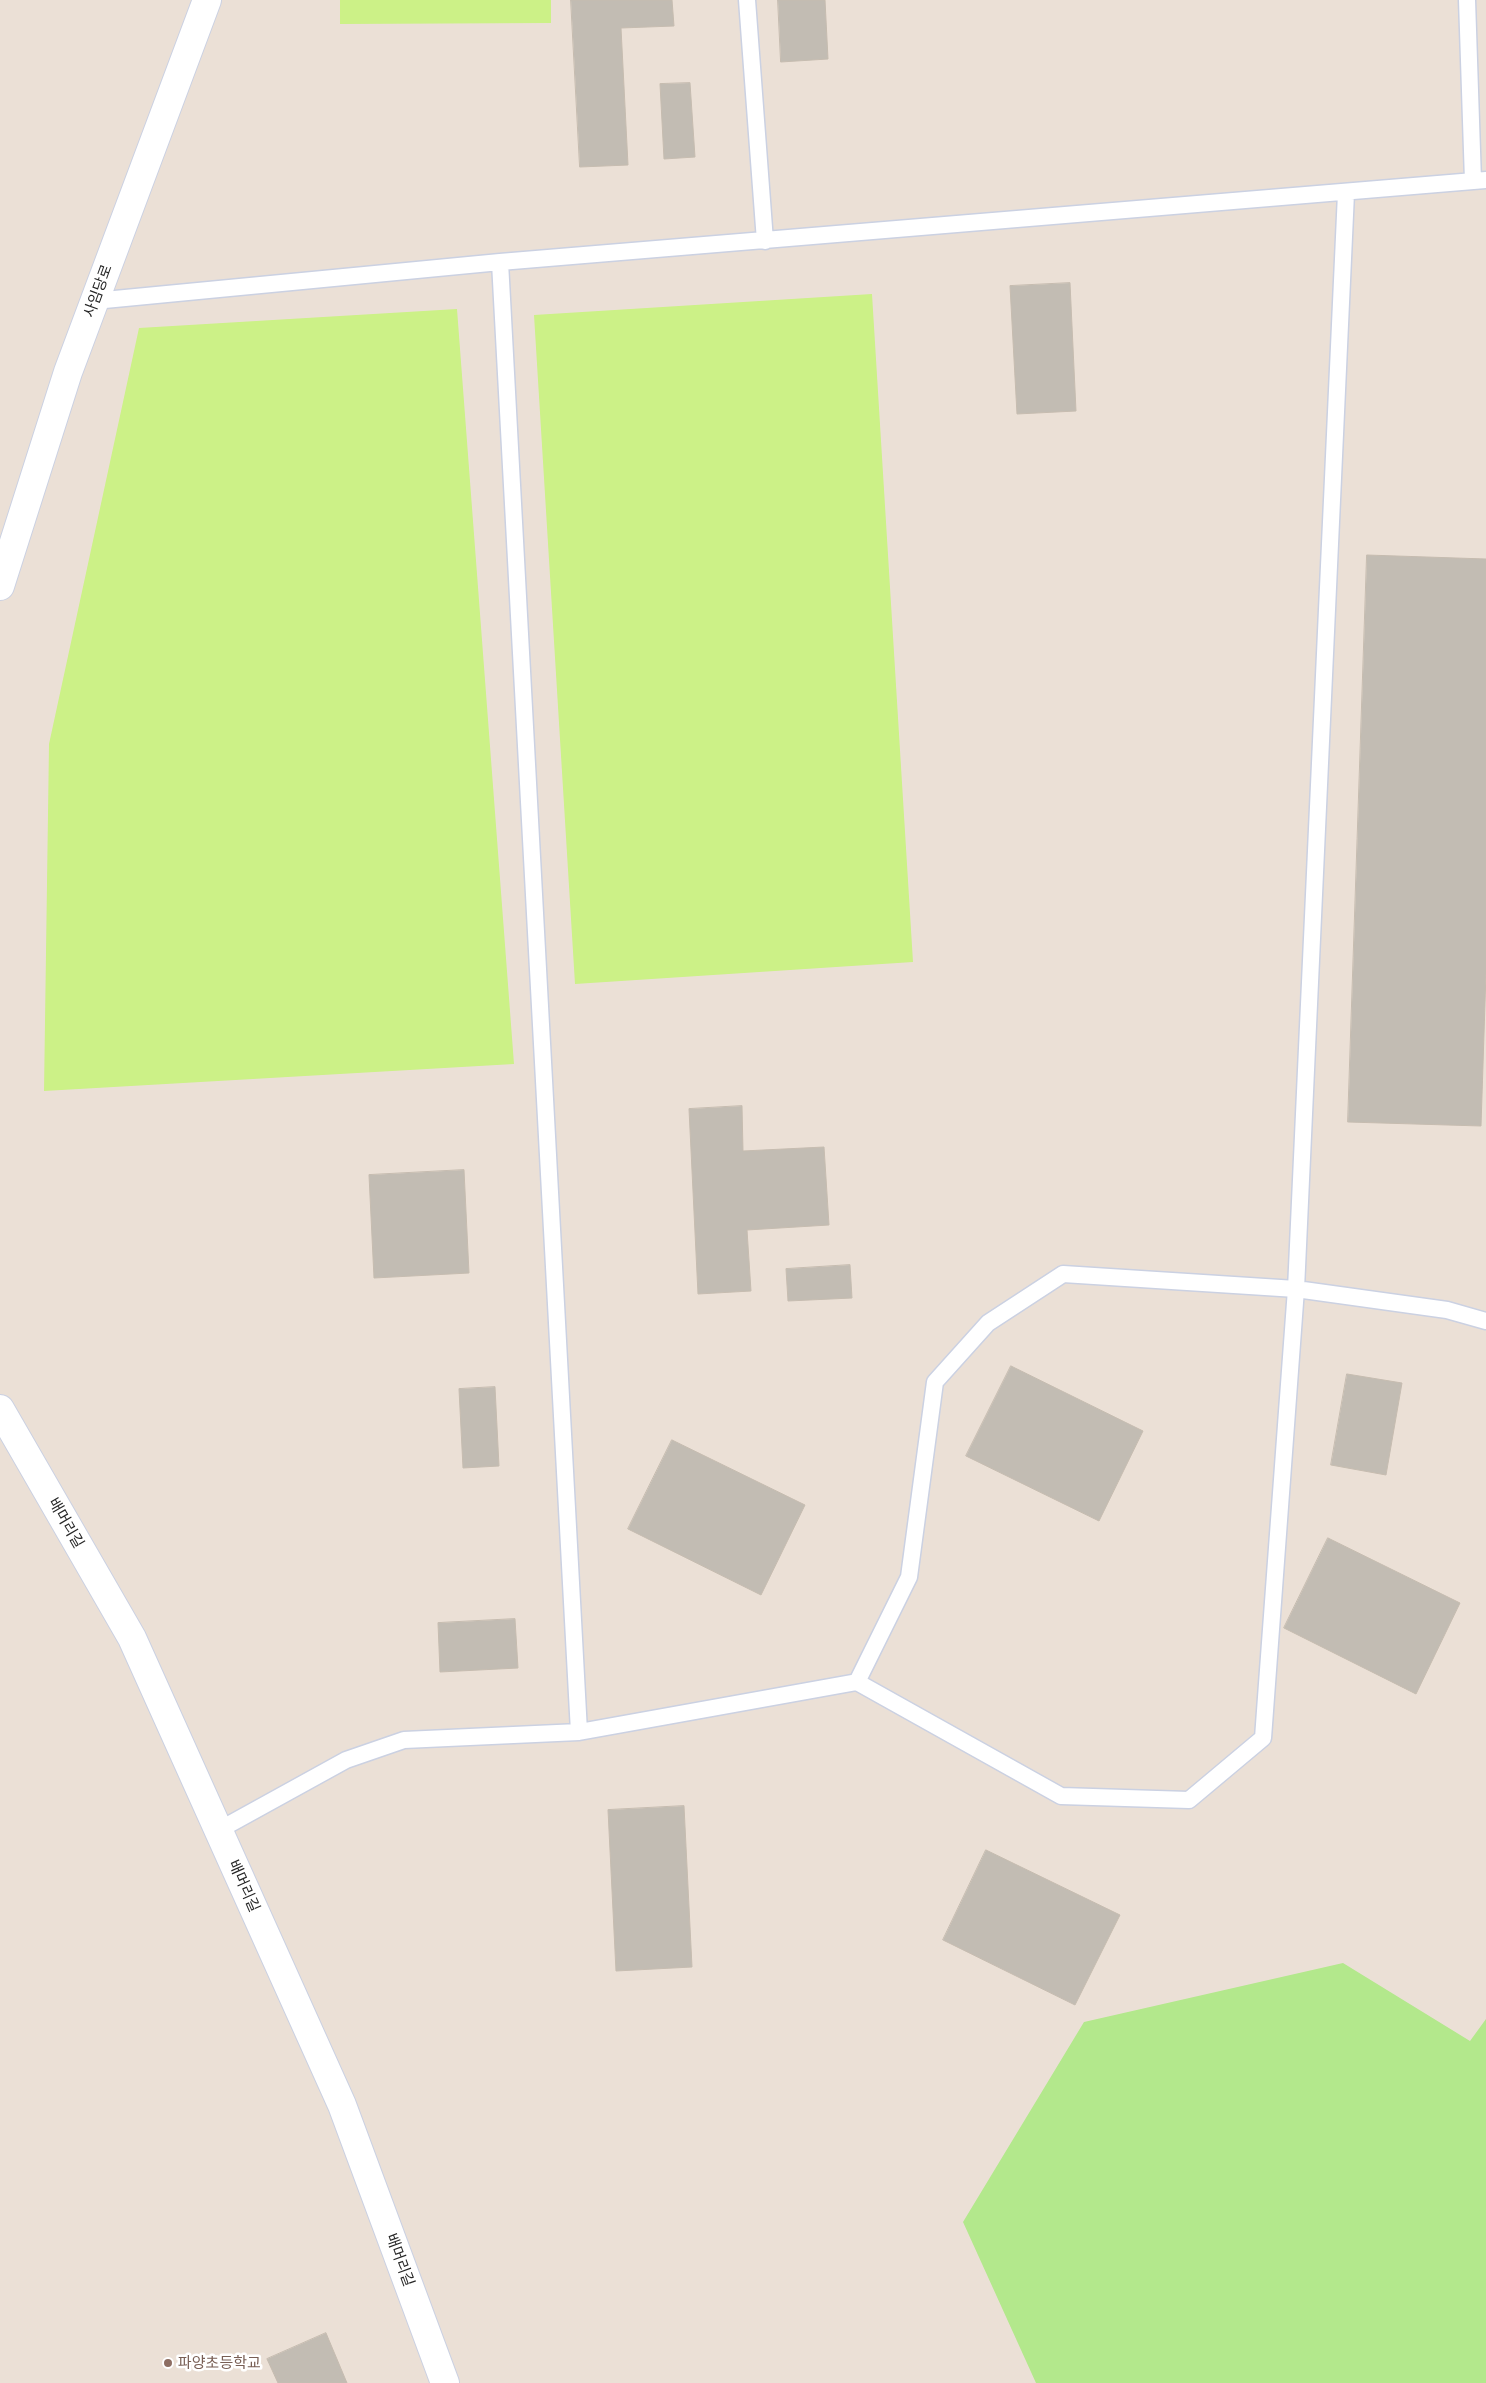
<!DOCTYPE html>
<html>
<head>
<meta charset="utf-8">
<style>
	body { margin:0 }
	canvas { display:block; background:#ebe0d6 }
</style>
</head>
<body>
<canvas width="1486" height="2383"></canvas>
<script>
const c = document.querySelector('canvas').getContext('2d');
c.lineJoin = 'round';
function fill(path, color) { c.fillStyle = color; c.fill(path, 'evenodd'); }
function strokePath(path, color, width, dash) { c.strokeStyle = color; c.lineWidth = width; c.lineCap = dash ? 'butt' : 'round'; c.setLineDash(dash || []); c.stroke(path); }
function write(font, color, halo, rows, align = 'center') {
  c.font = font + ' Lato,"Noto Sans KR",sans-serif'; c.lineWidth = 5; c.setLineDash([]); c.textBaseline = 'middle'; c.strokeStyle = halo; c.fillStyle = color; for (const [text, x, y, turn = 0] of rows) {
    c.save(); c.translate(x, y); c.rotate((+turn || 0) * Math.PI / 180); c.textAlign = isNaN(turn) ? turn : align; if (halo) c.strokeText(text, 0, 0); c.fillText(text, 0, 0); c.restore();
  }
}
fill(new Path2D(`
	M1343 1963 1470 2041 1486 2019V2383H1036L963 2222 1084 2022Z`), '#b3e88c');
fill(new Path2D(`
	M340 0H551V23L340 24Z
	M872 294 913 962 575 984 534 315Z
	M457 309 514 1064 44 1091 49 744 139 328Z`), '#ccf187');
const building = new Path2D(`
	M571 0H672L674 26 621 28 628 165 580 167Z
	M778 0H825L828 59 781 62Z
	M690 83 695 157 664 159 660 84Z
	M1070 283 1076 411 1017 414 1010 286Z
	M1367 555 1486 559V972L1481 1126 1348 1122Z
	M742 1106 743 1151 824 1147 829 1225 747 1230 751 1291 698 1294 689 1109Z
	M464 1170 469 1273 374 1278 369 1175Z
	M850 1265 852 1298 788 1301 786 1269Z
	M1011 1366 1143 1431 1099 1521 966 1456Z
	M1347 1374 1402 1383 1386 1475 1331 1465Z
	M495 1387 499 1466 463 1468 459 1389Z
	M672 1440 805 1505 761 1595 628 1529Z
	M1328 1538 1460 1603 1416 1694 1284 1628Z
	M515 1619 518 1668 440 1672 438 1623Z
	M684 1806 692 1967 616 1971 608 1810Z
	M986 1850 1120 1915 1075 2005 943 1940Z
	M326 2333 347 2383H278L267 2359Z`);
fill(building, '#c2bcb3');
strokePath(building, '#c6bcb0', 1);
const lane = new Path2D(`
	M747 0 765 241
	M1467 0 1473 181
	M500 262 579 1732
	M94 301 500 262 1486 180
	M857 1682 909 1577 935 1382 988 1323 1063 1274 1296 1289 1447 1310 1486 1321
	M219 1830 346 1760 404 1740 579 1732 857 1682 1061 1796 1189 1800 1263 1738 1296 1289 1346 193`);
const secondary = new Path2D(`
	M0 586 68 372 207 0
	M0 1409 132 1638 342 2105 445 2383`);
strokePath(lane, '#cbd1e2', 19);
strokePath(secondary, '#cbd1e2', 30);
strokePath(lane, '#fff', 16);
strokePath(secondary, '#fff', 28);
for (const [x, y, r, color] of [
	[168,2363,5,"#8d6e63"]
]) { const dot = new Path2D(); dot.arc(x, y, r, 0, 2 * Math.PI); c.fillStyle = color; c.fill(dot); strokePath(dot, '#fff', 2); }
write('15px', '#272727', '#fff', [
	["사임당로",98,291,-70],
	["배머리길",66,1523,60],
	["배머리길",244,1886,66],
	["배머리길",400,2260,70]
]);
write('15px', '#785e54', '#fff', [
	["파양초등학교",178,2363]
], 'left');
</script>
</body>
</html>
